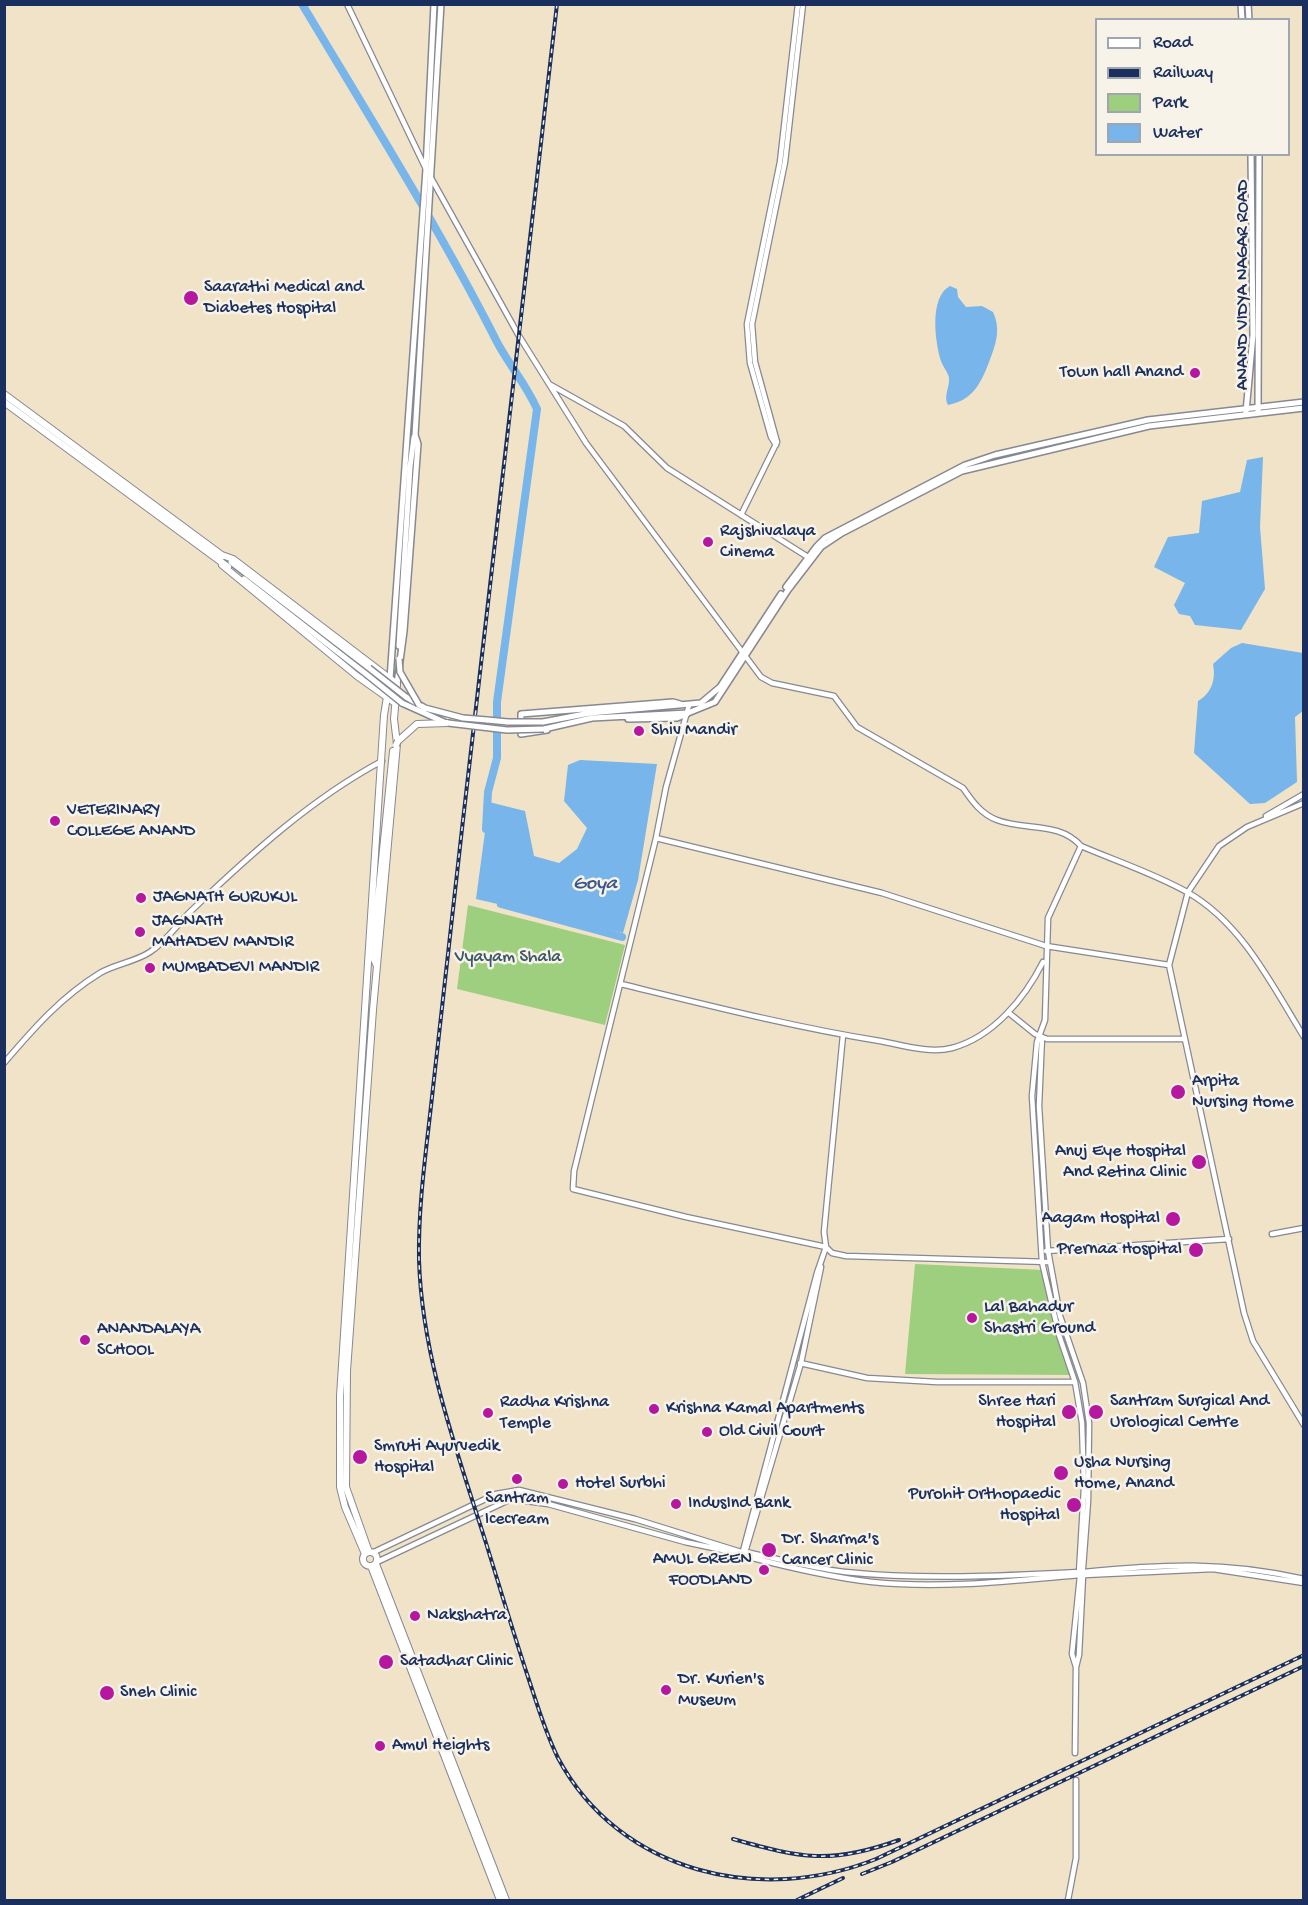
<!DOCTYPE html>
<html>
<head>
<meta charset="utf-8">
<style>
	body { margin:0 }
	#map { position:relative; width:1308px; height:1905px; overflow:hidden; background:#f0e3c8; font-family:"Gochi Hand",sans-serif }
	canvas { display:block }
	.frame { position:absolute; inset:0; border:6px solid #1b2f5e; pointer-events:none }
	.legend { position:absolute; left:1095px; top:18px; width:195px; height:138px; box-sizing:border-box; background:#f7f3e8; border:2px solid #9fa5b1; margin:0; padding:8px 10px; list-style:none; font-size:18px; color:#1b2f5e }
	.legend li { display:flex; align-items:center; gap:12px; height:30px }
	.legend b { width:30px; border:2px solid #9fa5b1 }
</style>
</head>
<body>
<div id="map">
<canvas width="1308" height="1905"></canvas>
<div class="frame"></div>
<ul class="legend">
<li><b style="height:8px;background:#fff"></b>Road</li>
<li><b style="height:8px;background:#1b2f5e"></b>Railway</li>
<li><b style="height:16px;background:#9ecf7f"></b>Park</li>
<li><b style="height:16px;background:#77b5ea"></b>Water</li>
</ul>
</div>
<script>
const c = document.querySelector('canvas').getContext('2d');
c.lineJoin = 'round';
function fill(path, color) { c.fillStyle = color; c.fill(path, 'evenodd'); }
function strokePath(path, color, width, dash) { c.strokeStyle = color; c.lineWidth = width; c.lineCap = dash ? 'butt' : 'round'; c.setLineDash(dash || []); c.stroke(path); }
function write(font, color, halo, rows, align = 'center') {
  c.font = font + ' "Gochi Hand",sans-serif'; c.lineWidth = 5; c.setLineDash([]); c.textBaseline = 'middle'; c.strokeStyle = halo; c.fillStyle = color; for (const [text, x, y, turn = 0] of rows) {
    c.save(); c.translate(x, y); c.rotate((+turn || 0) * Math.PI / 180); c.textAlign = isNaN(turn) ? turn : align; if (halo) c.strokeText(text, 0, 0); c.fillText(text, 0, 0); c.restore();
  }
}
fill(new Path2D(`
	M468 905 625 945 605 1025 457 989Z
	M915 1264 1044 1270 1074 1375 905 1374Z`), '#9ecf7f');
fill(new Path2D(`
	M950 286 957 289 958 297 966 307 982 306 993 312C1000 327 997 340 992 354 983 378 976 400 948 405 943 396 950 387 949 378 948 372 943 367 941 361 935 342 929 297 950 286Z
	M1263 457 1260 527 1265 589 1241 630 1195 625 1190 616 1179 614 1174 605 1185 583 1154 567 1168 537 1199 533 1202 501 1240 492 1247 460Z
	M1242 643 1303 653V711L1295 717 1297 782 1265 803 1250 804 1194 753 1198 701C1212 693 1216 679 1213 664L1231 648Z
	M580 760 657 764 638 880 623 933 476 899 489 802 525 811 534 856 559 863 577 849 587 828 564 801 568 765Z`), '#77b5ea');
strokePath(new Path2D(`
	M302 4C369 116 438 226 497 342 509 365 526 384 537 409L497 702V758L488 792 486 829
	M501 904 622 937`), '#77b5ea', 8);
const tertiary = new Path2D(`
	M347 4 426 169
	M430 176 519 336 586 443 761 677 772 683 834 696 857 727 963 788C972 801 981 814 997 820 1025 831 1059 821 1081 846 1116 861 1153 873 1187 892 1242 923 1272 985 1304 1037
	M549 384 624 426 667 468 811 559
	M776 445 771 437 750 363 747 324 780 162 798 4
	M741 515 777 442 755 362 752 324 785 162 803 4
	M689 705 666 787 656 838 574 1171 573 1189 686 1217 826 1247 832 1253 846 1256 1049 1262
	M1304 803 1247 827 1219 846 1188 892 1169 965 1244 1313 1253 1341 1304 1425
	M1266 816 1304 794
	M656 838 882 893 1046 946 1169 965
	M621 984C707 1005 793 1027 880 1041 902 1045 930 1054 952 1048 993 1037 1025 998 1043 962
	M1009 1013 1035 1034 1047 1039H1184
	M1042 1037 1039 1106 1048 1251 1060 1316 1083 1383 1089 1423 1088 1501 1083 1568
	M4 1063C34 1028 61 997 100 973 115 964 135 962 150 952 167 941 178 923 192 910 251 854 311 799 382 761
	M1272 1234 1304 1228
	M1046 1251 1229 1239
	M800 1363 867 1378 937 1382H1075
	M746 1549 801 1363 821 1267
	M743 1551 817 1273 826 1247 824 1232 843 1035
	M744 1551 746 1554 743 1556 741 1553Z
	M374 1552 496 1494 519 1490 635 1519 741 1552
	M746 1552C779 1559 811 1568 845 1572 923 1580 1001 1576 1079 1572
	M745 1556C787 1567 828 1577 872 1582 941 1589 1010 1581 1079 1575
	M377 1562 511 1499 548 1504 685 1542 737 1553
	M1080 1571 1084 1572 1083 1576 1079 1573 1084 1488 1082 1423 1075 1382 1059 1335 1042 1262 1032 1096 1037 1042 1045 1020 1048 918 1081 846
	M1084 1572C1163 1564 1225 1561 1304 1579
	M1084 1575 1213 1569 1304 1583
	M1076 1667 1072 1654 1080 1576
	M1075 1753 1076 1667 1079 1655 1083 1576
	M1068 1900 1076 1858V1780`);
const secondary = new Path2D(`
	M1241 4 1242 20
	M1248 4 1249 20
	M1258 411 1259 154
	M1246 412 1253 335 1251 154`);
const primary = new Path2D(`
	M231 562 369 668
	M244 579 366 674
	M786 587 817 546 825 538 965 465 995 455 1148 420 1304 402
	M399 646 410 467 414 437
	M390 679 426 169 434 4
	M397 684 404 631 418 444 415 435 441 4
	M406 697 425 708 463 718
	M402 703 444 722
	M628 719 677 718 687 714
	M487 720 508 722
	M543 722 590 713 701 703 720 687 781 594
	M544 729 592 718 688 713 715 702 788 590 821 547 842 533 962 471 1149 426 1304 408
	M547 730 521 734V714L673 702 680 704`);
const trunk = new Path2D(`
	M4 394 223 556
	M4 402 228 567
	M222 555 233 559 397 684 394 719 397 744 373 1010 347 1371 346 1487 369 1552
	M222 565 357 676 395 703
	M398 741 417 724 448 723
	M376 964 373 957 374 939 393 751
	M363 1559a7 7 0 1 1 14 0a7 7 0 1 1-14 0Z
	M365 1554 345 1507 340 1487V1396L384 715 390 679
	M376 1564 506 1900
	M371 1566 500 1900`);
strokePath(tertiary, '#868993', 7);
strokePath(secondary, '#868993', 8);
strokePath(primary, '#868993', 8);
strokePath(trunk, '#868993', 8);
strokePath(tertiary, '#fff', 4.5);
strokePath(secondary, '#fff', 5);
strokePath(primary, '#fff', 5);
strokePath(trunk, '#fff', 6);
const rail = new Path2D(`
	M557 4C526 276 495 548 463 820 453 909 443 999 433 1088 427 1145 418 1203 419 1260 422 1358 457 1451 486 1543 500 1588 513 1632 528 1677 537 1704 545 1732 558 1758 620 1874 761 1905 876 1859L1304 1655
	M733 1839C801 1858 830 1865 899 1840
	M862 1874 892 1862 1304 1666
	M797 1900 843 1878`);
strokePath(rail, '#1b2f5e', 4);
strokePath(rail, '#f7f3e8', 1.5, [4.5]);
const primaryBridge = new Path2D(`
	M399 659 400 672 419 705
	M369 668 406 697
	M366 674 402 703
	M463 718 487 720
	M508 722H543
	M448 723 507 730 544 729`);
const trunkBridge = new Path2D(`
	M396 745 398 741`);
strokePath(primaryBridge, '#868993', 8, []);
strokePath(trunkBridge, '#868993', 8, []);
strokePath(primaryBridge, '#fff', 5);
strokePath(trunkBridge, '#fff', 6);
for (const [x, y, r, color] of [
	[191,298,8,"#b5179e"],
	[1195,373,6,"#b5179e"],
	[708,542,6,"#b5179e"],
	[639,731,6,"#b5179e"],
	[55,821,6,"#b5179e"],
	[141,898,6,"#b5179e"],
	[140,932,6,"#b5179e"],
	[150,968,6,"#b5179e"],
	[1178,1092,8,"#b5179e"],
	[1199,1162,8,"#b5179e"],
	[1173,1219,8,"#b5179e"],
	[1196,1250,8,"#b5179e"],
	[972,1318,6,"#b5179e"],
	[85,1340,6,"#b5179e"],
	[654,1409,6,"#b5179e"],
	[1069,1412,8,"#b5179e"],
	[1096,1412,8,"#b5179e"],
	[488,1413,6,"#b5179e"],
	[707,1432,6,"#b5179e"],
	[360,1457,8,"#b5179e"],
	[1061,1473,8,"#b5179e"],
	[517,1479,6,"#b5179e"],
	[563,1484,6,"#b5179e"],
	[676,1504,6,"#b5179e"],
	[1074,1505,8,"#b5179e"],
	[769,1550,8,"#b5179e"],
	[764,1570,6,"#b5179e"],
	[415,1616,6,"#b5179e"],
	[386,1662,8,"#b5179e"],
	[666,1690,6,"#b5179e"],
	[107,1693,8,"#b5179e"],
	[380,1746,6,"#b5179e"]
]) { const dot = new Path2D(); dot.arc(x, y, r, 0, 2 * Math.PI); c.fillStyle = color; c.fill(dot); strokePath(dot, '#f7f3e8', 2); }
write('18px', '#1b2f5e', '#f7f3e8', [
	["ANAND VIDYA NAGAR ROAD",1244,285,-90]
]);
write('18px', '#1b2f5e', '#f7f3e8', [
	["Saarathi Medical and",204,288],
	["Diabetes Hospital",204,309],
	["Town hall Anand",1183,373,"right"],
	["Rajshivalaya",720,532],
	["Cinema",720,553],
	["Shiv Mandir",651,731],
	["VETERINARY",67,811],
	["COLLEGE ANAND",67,832],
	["JAGNATH GURUKUL",153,898],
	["JAGNATH",152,922],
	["MAHADEV MANDIR",152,943],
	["MUMBADEVI MANDIR",162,968],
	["Arpita",1192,1082],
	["Nursing Home",1192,1103],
	["Anuj Eye Hospital",1186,1152,"right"],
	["And Retina Clinic",1186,1173,"right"],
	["Aagam Hospital",1160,1219,"right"],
	["Prernaa Hospital",1182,1250,"right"],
	["Lal Bahadur",984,1308],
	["Shastri Ground",984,1329],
	["ANANDALAYA",97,1330],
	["SCHOOL",97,1351],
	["Shree Hari",1056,1402,"right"],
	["Hospital",1056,1423,"right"],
	["Santram Surgical And",1110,1402],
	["Urological Centre",1110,1423],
	["Radha Krishna",500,1403],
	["Temple",500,1424],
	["Krishna Kamal Apartments",666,1409],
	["Old Civil Court",719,1432],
	["Smruti Ayurvedik",374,1447],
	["Hospital",374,1468],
	["Usha Nursing",1074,1463],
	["Home, Anand",1074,1484],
	["Hotel Surbhi",575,1484],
	["Purohit Orthopaedic",1060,1495,"right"],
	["Hospital",1060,1516,"right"],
	["Santram",517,1499,"center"],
	["Icecream",517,1520,"center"],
	["IndusInd Bank",688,1504],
	["Dr. Sharma's",782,1540],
	["Cancer Clinic",782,1561],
	["AMUL GREEN",752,1560,"right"],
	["FOODLAND",752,1581,"right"],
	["Nakshatra",427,1616],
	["Satadhar Clinic",400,1662],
	["Dr. Kurien's",678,1680],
	["Museum",678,1701],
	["Sneh Clinic",120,1693],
	["Amul Heights",392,1746]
], 'left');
write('18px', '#3c5766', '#f7f3e8', [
	["Vyayam Shala",508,958]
]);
write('italic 20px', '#375788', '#f7f3e8', [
	["Goya",595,885]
]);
</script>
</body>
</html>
